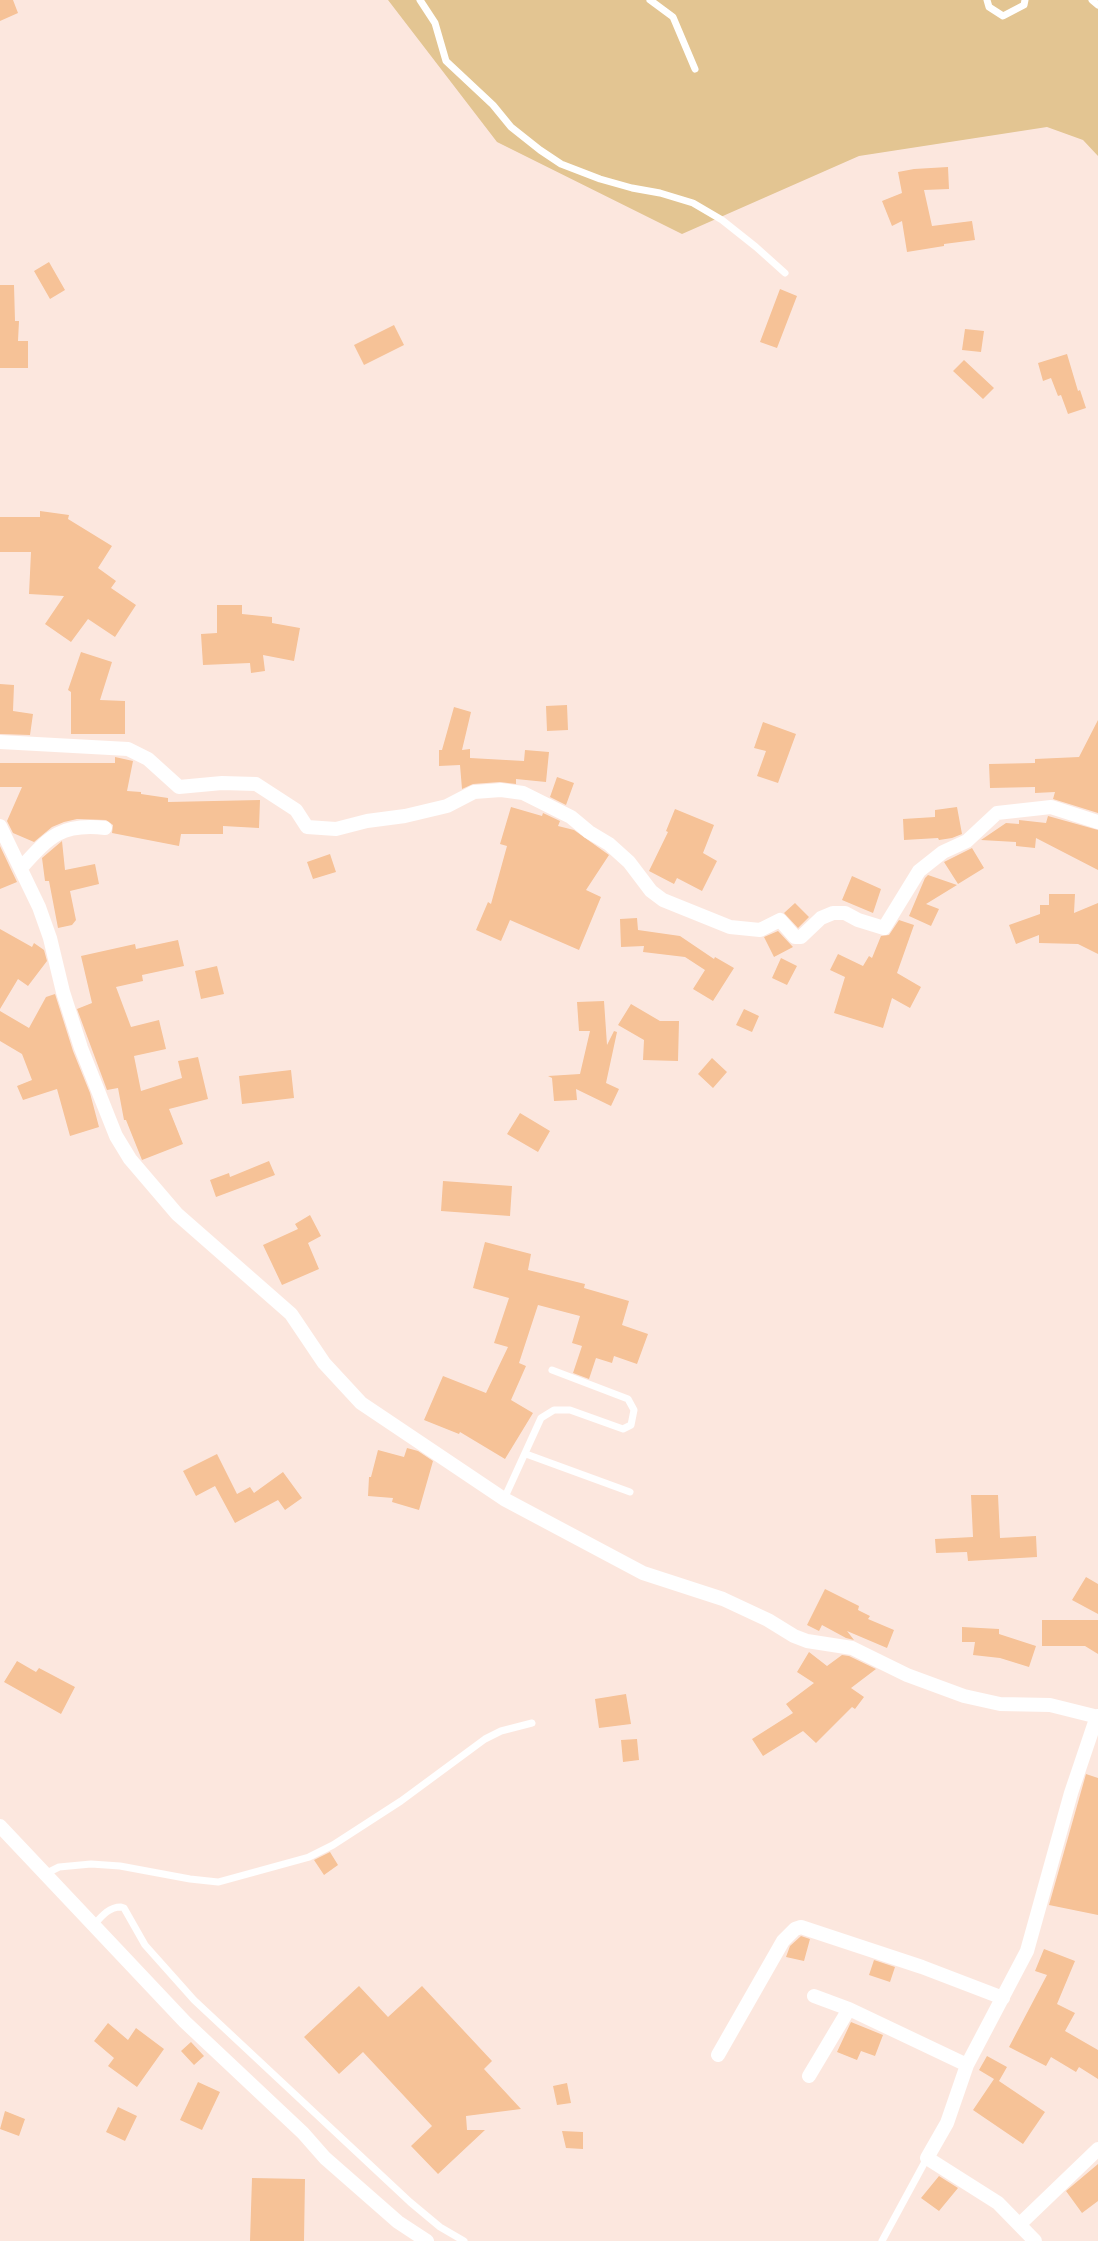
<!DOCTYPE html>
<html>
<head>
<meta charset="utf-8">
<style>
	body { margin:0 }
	canvas { display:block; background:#fce7de }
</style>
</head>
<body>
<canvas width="1098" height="2241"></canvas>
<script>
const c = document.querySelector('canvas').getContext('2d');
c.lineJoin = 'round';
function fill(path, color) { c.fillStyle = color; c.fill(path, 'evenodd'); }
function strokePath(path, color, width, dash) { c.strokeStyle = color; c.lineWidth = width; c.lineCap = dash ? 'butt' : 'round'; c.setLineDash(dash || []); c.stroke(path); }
fill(new Path2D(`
	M388 0H1098V156L1083 140 1047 127 859 156 682 234 497 142Z`), '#e3c592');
fill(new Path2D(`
	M0 0H13L18 13 0 21Z
	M948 167 949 189 924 190 932 226 972 221 975 240 944 244V246L907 252 902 221 892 226 882 201 902 193 898 172 914 169Z
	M49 262 65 290 50 299 34 271Z
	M0 285H14L15 321H19L18 341H28V368H0Z
	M780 289 797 296 777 348 760 342Z
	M394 325 404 345 364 365 354 345Z
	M965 329 984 331 981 352 962 350Z
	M1067 354 1078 391 1080 390 1086 408 1068 414 1061 395 1058 396 1051 378 1043 381 1038 363Z
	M964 360 994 388 983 399 953 371Z
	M40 511 69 515 68 519 112 546 98 568 116 581 111 588 136 605 115 637 88 619 71 642 45 624 64 596 29 594 31 552H0V517H40Z
	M217 605H242V614L272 617V623L300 628 294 661 263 655 265 671 251 673 250 663 203 665 201 634 217 633Z
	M81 652 112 662 100 700 125 701V734H71V692L68 690Z
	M0 684 14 685 13 711 33 714 30 735 0 734Z
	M567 705 568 730 547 731 546 706Z
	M454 707 471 712 462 750 470 749V758L524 761 525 750 549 752 546 782 516 779V784L500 782 473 784 462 789 460 765 439 766V750H442Z
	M1098 720V813L1053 799 1055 792 1035 793V787L990 788 989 764 1035 763V759L1079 757Z
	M763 722 796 734 778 783 757 776 766 751 754 748Z
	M115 757 133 761 127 791 141 792V794L168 798V802L260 800 259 828 223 826V834H181L179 846 112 833 113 825 106 820 77 819 64 822 52 827 34 842 13 833 7 821 22 787H0V763H115Z
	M557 777 574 783 566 805 550 797Z
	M511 807 542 816 543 813 560 821 558 826 574 830 609 855 586 890 601 897 579 950 510 920 501 941 476 930 488 902 491 904 507 846 500 844Z
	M957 807 962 834 952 838 939 840 938 838 904 840 903 819 935 817V810Z
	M675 809 714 825 703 853 717 861 702 891 677 878 674 884 649 871 668 832 666 831Z
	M1048 816 1098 830V870L1036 838 1035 848 1016 846V842L981 840 1006 823 1019 824V820L1046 823Z
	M62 841 65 870 95 864 99 884 70 891 76 920 72 925 58 928 49 881H45L42 858Z
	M0 846 17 882 0 889Z
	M972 848 984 868 958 884 944 862Z
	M330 854 336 872 313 879 307 862Z
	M928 875 957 885 926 904 939 909 931 926 909 916 925 878Z
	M852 876 881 889 873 913 842 900Z
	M1049 894H1075L1074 913 1098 903V954L1078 944 1039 943V935L1016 944 1009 925 1040 914V905H1049Z
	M795 903 809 917 798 928 784 913Z
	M637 918 638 930 680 936 714 959 715 957 734 968 713 1001 693 989 705 970 685 957 643 952 644 946 621 947 620 919Z
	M899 920 914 925 897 973 921 987 910 1008 892 998 883 1028 834 1013 845 977 830 970 838 954 863 966 869 956 872 958 881 936 889 935Z
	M0 929 32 947 34 943 44 950 47 961 28 986 18 979 0 1009Z
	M778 931 793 947 774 957 764 937Z
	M178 940 184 966 142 975 143 981 116 987 131 1027 159 1020 166 1049 134 1056 141 1091 182 1078 178 1061 198 1057 208 1099 169 1109 183 1144 142 1160 126 1120H124L118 1088 107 1090 77 1009 92 1003 81 956 135 944 136 949Z
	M781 958 797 966 787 985 772 978Z
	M217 966 224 994 201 999 195 971Z
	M55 994 73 1051 90 1093 99 1127 70 1136 57 1089 23 1100 17 1086 32 1080 22 1054 0 1041V1011L29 1028 46 997Z
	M604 1001 607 1045 614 1031 617 1032 606 1083 619 1089 611 1106 576 1089 577 1100 554 1101 552 1078 548 1076 580 1074 590 1031H579L577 1002Z
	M631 1004 660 1021H679L678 1061 643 1060 644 1040 618 1025Z
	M744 1009 759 1016 752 1032 736 1025Z
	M712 1058 727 1072 713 1088 698 1074Z
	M291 1070 294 1098 242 1104 239 1076Z
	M520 1113 550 1131 538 1152 507 1134Z
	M269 1161 275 1175 216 1197 210 1180 229 1173 230 1177Z
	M443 1181 512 1186 510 1216 441 1211Z
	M310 1215 321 1236 308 1243 319 1269 282 1285 263 1245 298 1229 295 1224Z
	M485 1242 531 1254 528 1270 585 1284 584 1288 629 1301 622 1325 648 1334 637 1364 614 1356 612 1363 596 1358 589 1379 573 1373 582 1346 572 1343 580 1316 538 1305 519 1363 526 1366 511 1400 533 1413 505 1459 460 1432 459 1434 424 1420 443 1376 486 1393 508 1347 494 1343 509 1298 473 1288Z
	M407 1448 418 1451 433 1461 419 1510 392 1502 393 1498 368 1496 369 1477H371L378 1450 404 1457Z
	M217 1454 237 1494 250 1487 254 1493 283 1472 302 1498 285 1510 278 1500 235 1523 215 1486 196 1496 183 1471Z
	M971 1495H998L1000 1538 1036 1536 1037 1557 968 1561 967 1552 936 1553 935 1539 973 1537Z
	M1086 1577 1098 1584V1614L1072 1600Z
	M825 1589 859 1606 858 1610 870 1616 868 1619 894 1630 887 1648 847 1631 854 1640 846 1638 822 1625 819 1631 807 1625Z
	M1042 1620H1098V1654L1085 1646H1042Z
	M962 1627 999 1629V1634L1036 1646 1029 1667 1000 1658 973 1655 975 1642H962Z
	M809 1652 827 1666 842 1655 849 1656 876 1669 851 1688 864 1697 855 1709 852 1707 816 1743 803 1731 763 1756 752 1739 793 1713 786 1704 814 1683 797 1672Z
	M17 1661 36 1672 39 1668 75 1687 61 1714 4 1682Z
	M626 1694 631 1724 599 1728 595 1699Z
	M637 1739 639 1760 623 1762 621 1740Z
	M1086 1774 1098 1778V1915L1049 1905Z
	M330 1852 338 1865 324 1875 314 1860Z
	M801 1936 810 1939 804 1961 786 1957 790 1946Z
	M1044 1949 1075 1961 1057 2004 1075 2013 1065 2031 1098 2050V2079L1079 2067 1076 2072 1051 2057 1046 2066 1009 2047 1047 1975 1035 1971Z
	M874 1960 895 1967 890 1982 869 1975Z
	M359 1986 388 2017 422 1986 492 2061 484 2069 521 2109 466 2116 467 2130H485L438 2174 411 2146 432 2126 363 2052 339 2074 304 2037Z
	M851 2022 883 2035 875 2056 861 2051 857 2060 837 2052Z
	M108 2023 128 2040 136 2028 164 2049 137 2087 108 2066 114 2058 94 2041Z
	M191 2042 204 2056 194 2065 181 2051Z
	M987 2056 1007 2067 999 2081 1045 2112 1023 2144 973 2110 994 2079 979 2070Z
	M198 2082 220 2092 202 2130 180 2120Z
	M567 2083 571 2103 557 2105 553 2086Z
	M118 2107 137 2116 125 2141 106 2132Z
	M5 2111 25 2119 19 2136 0 2129Z
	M562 2131 583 2132V2149L566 2148Z
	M1098 2164V2201L1082 2213 1066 2191Z
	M939 2176 958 2188 939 2211 921 2198Z
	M252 2178 305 2179 304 2241H250Z`), '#f6c297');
strokePath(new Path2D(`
	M420 0 435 23 446 61 493 105 511 127 540 150 561 164 600 179 632 188 660 193 693 203 722 220 756 247 785 273
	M650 0 673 17 695 69
	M987 0 989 7 1003 16 1024 5 1025 0
	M1092 0 1098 5
	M526 1454 630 1492
	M504 1499 541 1418 554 1410H570L623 1429 631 1425 634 1410 628 1399 552 1370
	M45 1874 59 1867 91 1864 120 1866 190 1879 218 1882 309 1857 333 1845 401 1801 485 1739 501 1731 532 1723
	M93 1926C101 1917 108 1907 121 1907L124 1908 145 1945 194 2000 410 2202 440 2227 464 2241
	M882 2241 927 2158`), '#fff', 7);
strokePath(new Path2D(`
	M0 742 128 749 148 759 179 787 222 783 256 784 296 810 307 827 336 829 367 821 405 816 447 806 474 792 501 790 523 793 571 817 589 832 609 844 629 862 651 891 663 900 730 927 760 930 780 920 795 937H801L821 918 833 913H845L858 920 884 928 919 871 943 852 967 841 997 813 1051 807 1098 822
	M0 826 39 907 50 938 63 992 81 1048 116 1136 130 1159 177 1214 291 1314 324 1363 361 1403 504 1499 643 1573 723 1599 768 1620 794 1636 807 1641 852 1648 907 1675 964 1696 1000 1704 1050 1705 1098 1717
	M21 868C49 837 61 823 105 828
	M0 1826 185 2022 303 2133 325 2158 398 2222 427 2241
	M814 1996 849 2009 967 2065
	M718 2055 783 1941 795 1929 801 1927 922 1967 1003 1998
	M809 2076 849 2009
	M1020 2224 1098 2149
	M1035 2241 998 2203 927 2158 947 2123 967 2065 1027 1951 1071 1793 1097 1716`), '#fff', 14);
</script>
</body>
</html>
